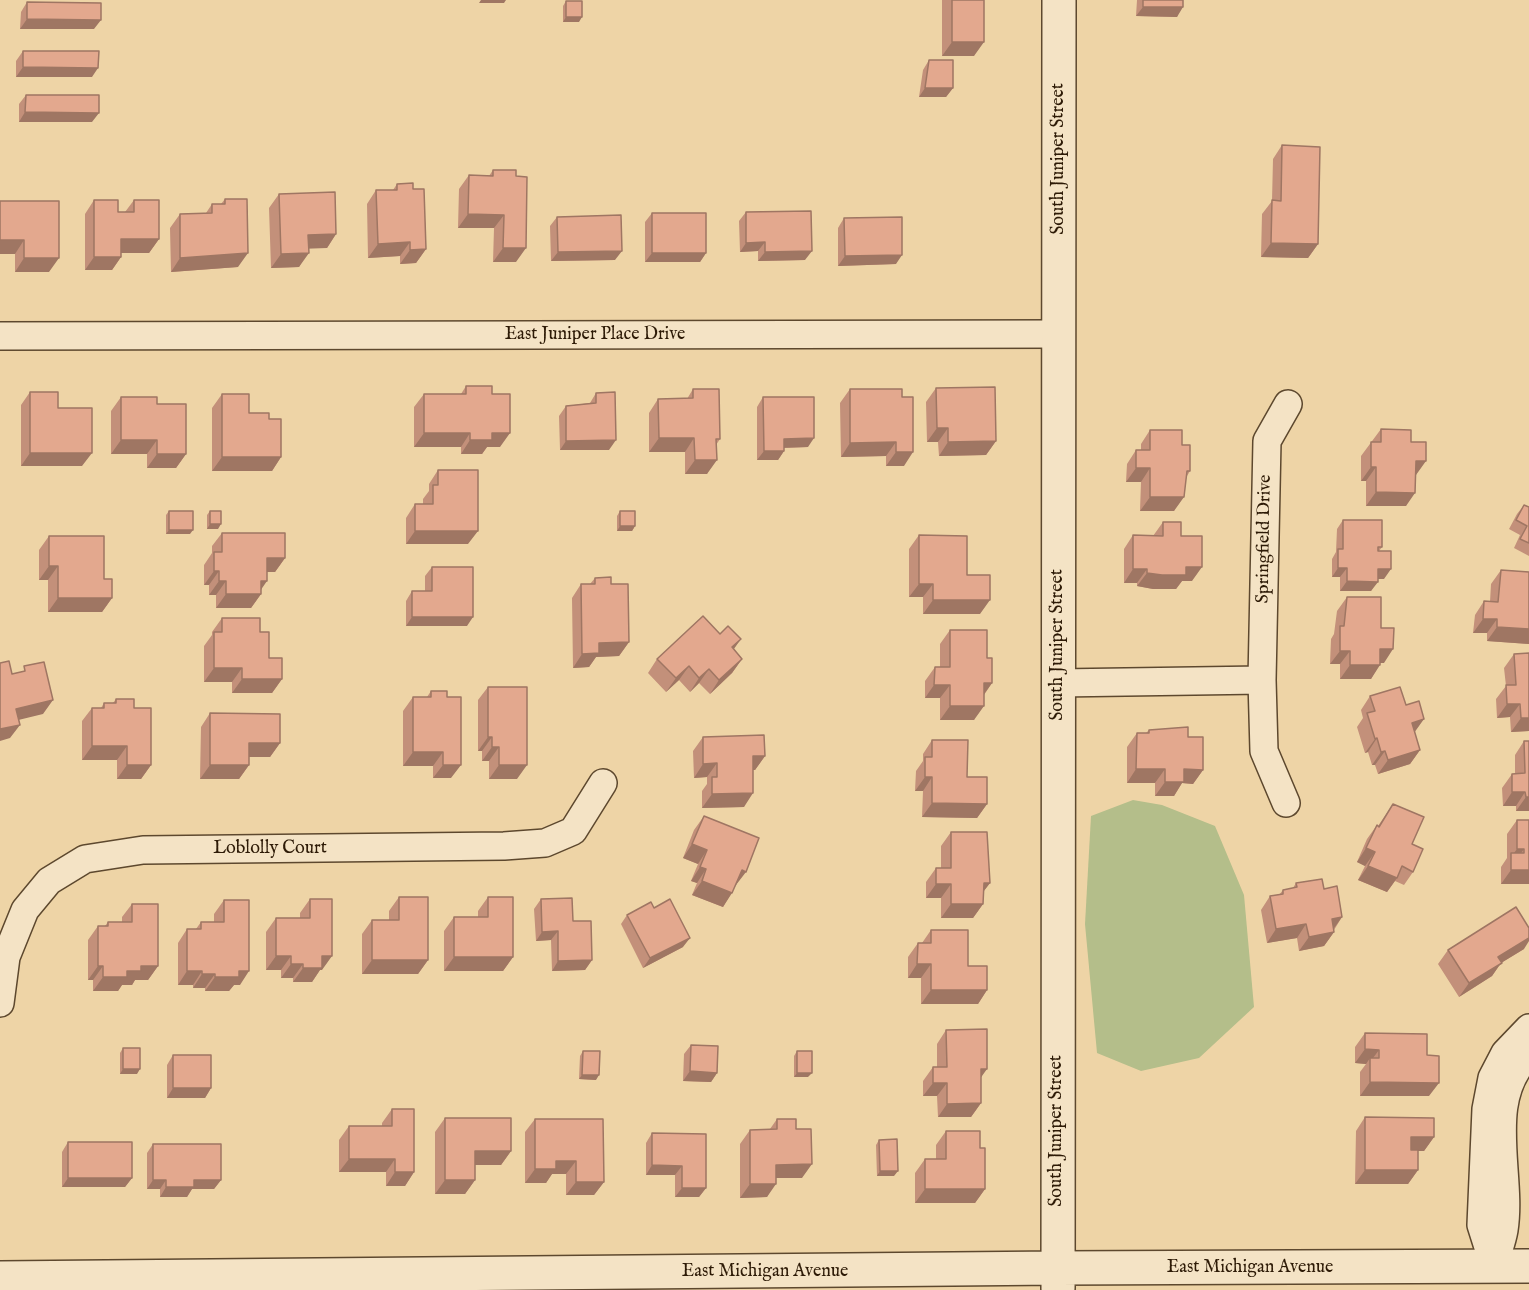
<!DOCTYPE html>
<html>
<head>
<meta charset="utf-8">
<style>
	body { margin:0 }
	canvas { display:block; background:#eed4a6 }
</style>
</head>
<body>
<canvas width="1529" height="1290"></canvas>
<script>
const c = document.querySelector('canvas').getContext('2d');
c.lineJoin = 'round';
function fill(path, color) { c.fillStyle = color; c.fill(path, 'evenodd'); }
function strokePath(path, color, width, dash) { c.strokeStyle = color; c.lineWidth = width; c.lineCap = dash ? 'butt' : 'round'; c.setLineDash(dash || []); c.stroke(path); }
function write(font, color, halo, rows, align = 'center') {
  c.font = font + ' "IM FELL English",serif'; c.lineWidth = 6; c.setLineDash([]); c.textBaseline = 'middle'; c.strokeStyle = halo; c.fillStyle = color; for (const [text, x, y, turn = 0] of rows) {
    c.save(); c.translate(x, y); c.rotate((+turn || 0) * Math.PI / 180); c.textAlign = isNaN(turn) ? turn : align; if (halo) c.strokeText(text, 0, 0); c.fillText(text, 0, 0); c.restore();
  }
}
fill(new Path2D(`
	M1133 800 1162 805 1215 826 1244 895 1254 1007 1199 1058 1141 1071 1097 1053 1085 924 1091 816Z`), '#b4be8a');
const minor = new Path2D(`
	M0 336 1059 334
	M1058 683 1262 680
	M1286 803 1264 751 1262 680 1267 441 1288 404
	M0 1003 6 957 25 910 49 881 85 859 143 850 504 846 545 843 573 831 603 783
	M1494 1266 1481 1225 1486 1109 1492 1078 1505 1053 1529 1028
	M1494 1266C1497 1254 1502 1242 1504 1230 1513 1174 1482 1100 1529 1055`);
const tertiary = new Path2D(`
	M0 1278 1058 1268 1529 1266
	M1058 1288 1059 0`);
strokePath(minor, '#5d482e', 30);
strokePath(tertiary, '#5d482e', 36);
strokePath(minor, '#f4e3c5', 27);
strokePath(tertiary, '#f4e3c5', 33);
fill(new Path2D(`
	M942 0H984L974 56H942Z
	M1137 0H1183L1177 17 1136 16Z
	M566 1 579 22H563V6Z
	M27 2 94 29H20L21 12Z
	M23 51 92 77H16V61Z
	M929 60 953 88 946 97H919L923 70Z
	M26 95 92 122H19V104Z
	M1282 145 1318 244 1308 258 1261 257 1262 214 1272 201 1273 159Z
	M493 170 516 176V262H493L494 228H458L459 189 469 175 489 176Z
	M397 184 413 189 426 249 416 263 400 264V256L368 258 367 204 376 190H393Z
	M279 194 336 234 327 248H309L299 267 271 268 269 208Z
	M225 199 238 267 171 272 170 228 180 214 206 213 212 204H221Z
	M94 200 118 212H125L134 200 159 239 149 253H121V257L112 270H85V214Z
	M0 201 49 272H15V254H0Z
	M746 212 805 260 758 261V251L740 252 739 221Z
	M652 213 706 253 700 262H645V222Z
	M557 217 615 260 551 261 550 226Z
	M844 218 896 264 838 266V228Z
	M466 386 492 394 500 447H487L482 454H461V447H414V407L424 394H461Z
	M936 388 996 441 986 455 939 456 938 442H927L926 402Z
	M693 389 720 439 716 445 707 474H685V452H649V413L658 399H687Z
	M850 389H902L904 466H886V456L841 457 840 403Z
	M30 392 58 408 82 466H21V405Z
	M596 393 609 450H560L559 416 566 406 590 403Z
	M222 394 249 413 269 419 281 457 272 471H212V408Z
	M121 397 157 404 186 454 176 468H147V454H111V411Z
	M763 397 808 447 784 448V451L778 460H757V407Z
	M1381 429 1411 442 1416 475 1406 506H1366V481H1361V456Z
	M1150 430 1182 445 1190 471 1187 476 1174 511H1140L1141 482H1126L1127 464 1136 450H1141V444Z
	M438 470 468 544H406V518L415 504H423V499L429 491V484Z
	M1524 505 1529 507V556L1514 548 1520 535 1509 529 1517 514Z
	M169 511 190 534H166V515Z
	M210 511 218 529H207V515Z
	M620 511 635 526 632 531H617V516Z
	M1343 520 1382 547 1379 551 1384 579H1378L1371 591H1340V577H1332V559L1336 552 1337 529Z
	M1163 522 1181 536 1192 581H1182L1176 589H1153L1137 586V583H1124V549L1133 535 1153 536Z
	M222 533 285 558 275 572H267L261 590V594L251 608H216V595H209V585H204V565L212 553V546Z
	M919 535 967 575 980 614H923V597H909V549Z
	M49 536 104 579 112 598 102 612H48V580H39V550Z
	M432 567 467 626H406V601L412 591H425V576Z
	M1501 570 1529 572V644L1487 641V633H1473L1475 615 1484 601 1490 602 1491 584Z
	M595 578 611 584 629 642 619 656 596 657 589 667 573 668 572 598 581 584H590Z
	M1347 597 1381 628 1384 663H1380L1371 679H1340V664H1330L1331 639 1334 634 1337 611Z
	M222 618 260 632 269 658 282 679 272 693H232V682H204V646L212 635V632Z
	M950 630 987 658 992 683 984 695 974 720H940V698H925V681L935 667H940V644Z
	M734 649 742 659 732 673 710 694 699 683 690 692 679 680 666 692 648 673 657 659Z
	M1529 653V731L1511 732 1510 717 1497 718 1496 699 1506 686 1504 668 1514 654Z
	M488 687 517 779H489V761H482V751H478V700Z
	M431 691 451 778H433V766H403V711L413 697H427Z
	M1370 696 1415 733 1420 750 1410 764 1378 774 1375 765H1372L1368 752 1365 753 1357 727 1363 718 1361 710Z
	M116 699 134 708 151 765 141 779H117V760H82V721L92 708H101L104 703H113Z
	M210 713 280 743 270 757H249V765L239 779H200L201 727Z
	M1149 730 1188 737 1203 770 1193 784 1182 783 1174 796H1155V783H1127V747L1137 733H1146Z
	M703 737 765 756 755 770H753L744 807 702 808V791L707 784V777L694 778 693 751Z
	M932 740 967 777 987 804 977 818 922 817 923 791H915L916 771 923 761V754Z
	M1524 741 1529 811H1516V806H1503L1502 788 1512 774H1515V755Z
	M1393 804 1412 844 1413 872 1404 885 1395 881 1387 892 1358 880 1365 866 1357 862 1367 839 1377 825 1378 826Z
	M704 816 736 885 723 907 692 895 697 883 691 881 698 864 683 858 694 830Z
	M1517 820H1529V884H1501V867L1507 858V834Z
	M951 832 990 883 983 892V904L973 918H941V898H926V882L936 868H941V846Z
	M1296 883 1324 889 1342 917 1334 930V932L1324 946 1299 951 1297 938 1267 943 1261 910 1270 896 1279 895 1283 890 1293 888Z
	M399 897 428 960 418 974H362V934L372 920H389V911Z
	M488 897 513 957 503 971H444V931L454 917H478V911Z
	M310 899 322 970H320L312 982H293V978H281V970H266V932L276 918H300V913Z
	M541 899 573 921 592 960 585 970 552 971 551 940 536 941 534 909Z
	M224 900 240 985H234L229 991H205V988H193V985H178V943L187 929H196L201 922H214V914Z
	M132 904 158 966 148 980H135L132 985H122L118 991H93V980H88V940L98 926H105L108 922H122V917Z
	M654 908 683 947 643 968 621 924 627 915Z
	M931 930 968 966 987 990 978 1004H921V978H908V957L918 943H922Z
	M1524 949 1501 963 1492 976 1459 997 1438 964 1448 950Z
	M946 1030 981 1078V1103L971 1117H938L937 1096H923V1081L933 1067H937V1044Z
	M1365 1033 1427 1055 1429 1096H1360V1072L1366 1064 1355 1063V1047Z
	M691 1045 717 1073 711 1082 683 1081 684 1054Z
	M123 1048 137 1074H120V1053Z
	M583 1051 596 1080 579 1079 580 1056Z
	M797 1051 808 1077H794V1056Z
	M173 1055 211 1088 205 1098H167V1065Z
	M392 1109 414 1172 405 1186H386V1172H339V1140L349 1126H382V1123Z
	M1365 1117 1434 1137 1424 1151H1418V1170L1408 1184H1355L1356 1131Z
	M445 1118 511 1151 501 1165H475V1180L465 1194H435V1132Z
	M535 1119 604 1182 594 1195H566V1174H552L546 1183H525V1132Z
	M777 1119 796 1129 802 1178H776L767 1197 740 1198V1144L750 1130 770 1129Z
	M946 1131 980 1148 985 1189 975 1203H915V1173L925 1159H936V1145Z
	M652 1133 706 1188 699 1197H675V1175H646V1143Z
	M879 1140 894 1176H877L876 1145Z
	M68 1142 132 1178 125 1187H62V1152Z
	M153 1144 221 1180 214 1189H192L187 1197H160V1189H147V1153Z`), '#c3907a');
fill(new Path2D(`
	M481 0H506L504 3H479Z
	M1143 7H1183L1177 17 1136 16Z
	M566 17H582L579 22H563Z
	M27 19 101 20 94 29H20Z
	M952 42H984L974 56H942Z
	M23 67 98 68 92 77H16Z
	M925 88H953L946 97H919Z
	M25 112 99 113 92 122H19Z
	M468 214 504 215 494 228H458Z
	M336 234 327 248 299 249 308 235Z
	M121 239H159L149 253H112Z
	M0 240H24L15 254H0Z
	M410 242 400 256 368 258 378 244Z
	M765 242 758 251 740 252 746 243Z
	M1271 243 1318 244 1308 258 1261 257Z
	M503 248H526L516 262H493Z
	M426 249 416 263 400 264 410 250Z
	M622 251 615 260 551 261 558 252Z
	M812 251 805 260 758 261 765 252Z
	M248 253 238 267 171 272 180 258Z
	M309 253 299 267 271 268 281 254Z
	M652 253H706L700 262H645Z
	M902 255 896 264 838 266 845 256Z
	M94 257H121L112 270H85Z
	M24 258H59L49 272H15Z
	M937 428H948L938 442H927Z
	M424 433H470L461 447H414Z
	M492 433H510L500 447H487L482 454H461L470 440Z
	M659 438H694L685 452H649Z
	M814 438 808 447 777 448 784 439Z
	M121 440H157L147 454H111Z
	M616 440 609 450H560L566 441Z
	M996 441 986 455 939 456 948 442Z
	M896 442 886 456 841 457 850 443Z
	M764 451H784L778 460H757Z
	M896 452H913L904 466H886Z
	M30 453H92L82 466H21Z
	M157 454H186L176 468H147Z
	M222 457H281L272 471H212Z
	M695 460H717L707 474H685Z
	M1416 461H1426L1416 475Z
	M1371 467H1376L1366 481H1361Z
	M1136 468H1150L1141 482H1126Z
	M1376 492 1415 493 1406 506H1366Z
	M1150 497H1184L1174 511H1140Z
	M210 524H221L218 529H207Z
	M620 526H635L632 531H617Z
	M169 530H193L190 534H166Z
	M415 531H478L468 544H406Z
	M267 558H285L275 572H258Z
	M49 566H58L48 580H39Z
	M1186 567H1202L1192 581H1182L1176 589H1153L1137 586 1147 573Z
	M1338 568H1347L1340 577H1332Z
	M1133 569H1147L1137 583H1124Z
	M1378 569H1391L1384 579H1371Z
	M214 571H219L209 585H204Z
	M219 581H226L216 595H209Z
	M261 581H267L258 594H261L251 608H216L226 594Z
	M1347 581 1378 582 1371 591H1340Z
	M919 584H933L923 597H909Z
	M58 598H112L102 612H48Z
	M933 600H990L980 614H923Z
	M412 617H473L467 626H406Z
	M1483 619H1497L1487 633H1473Z
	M1497 627 1529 629V644L1487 641Z
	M741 639 731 653 732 647Z
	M629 642 619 656 596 657 589 667 573 668 582 654 599 643Z
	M1380 649H1393L1384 663H1371Z
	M1340 651H1350L1340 664H1330Z
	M742 659 732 673 710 694 719 680Z
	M1350 665H1380L1371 679H1340Z
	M689 666 679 680 666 692 676 678Z
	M214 668H242L232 682H204Z
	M709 669 699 683 690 692 699 678Z
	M242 679H282L272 693H232Z
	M984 683H992L982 697Z
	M934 685H950L940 698H925Z
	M53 700 43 714 6 723 16 709Z
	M1507 704H1520L1510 717 1497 718Z
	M950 706H984L974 720H940Z
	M1521 718H1529V731L1511 732Z
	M1424 719 1414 733 1412 723Z
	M20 725 10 738 0 741V729Z
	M488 737H492L482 751H478Z
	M1377 738 1368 752 1365 753 1375 739Z
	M249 743H280L270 757H239Z
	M92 746H127L117 760H82Z
	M492 747H499L489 761H482Z
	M1420 750 1410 764 1378 774 1388 760Z
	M1385 751 1375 765H1372L1381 752Z
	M413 752H443L433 766H403Z
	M753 756H765L755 770H743Z
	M717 763 707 777 694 778 703 764Z
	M127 765H151L141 779H117Z
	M210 765H249L239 779H200Z
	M443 765H461L451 778H433Z
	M499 765H527L517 779H489Z
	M1136 769H1165L1155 783H1127Z
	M1184 769 1203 770 1193 784 1182 783 1174 796H1155L1165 782Z
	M925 777H932L923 791H915Z
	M1512 792H1525L1516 806H1503Z
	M753 793 744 807 702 808 712 794Z
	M1526 797H1529V811H1516Z
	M932 803 987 804 977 818 922 817Z
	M692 844 707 850 698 864 683 858Z
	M1366 848 1375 852 1365 866 1357 862Z
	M1517 849H1524L1514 863 1511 857Z
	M1368 866 1397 878 1387 892 1358 880Z
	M700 867 706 869 697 883 691 881Z
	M742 870 746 872 736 885 732 884Z
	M1511 870H1529V884H1501Z
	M702 881 732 893 723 907 692 895Z
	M984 883H990L980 896Z
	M936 884H951L941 898H926Z
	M951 904H983L973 918H941Z
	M1342 917 1332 931V919Z
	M1306 924 1297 938 1267 943 1276 929Z
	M558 931 551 940 536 941 542 932Z
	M1334 932 1324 946 1299 951 1309 937Z
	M690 938 683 947 643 968 650 958Z
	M1529 938V941L1524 949 1501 963 1492 976 1459 997 1469 983 1498 957Z
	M276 956H291L281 970H266Z
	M322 956H332L322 970H320L312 982H293L303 968Z
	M454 957H513L503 971H444Z
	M372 960H428L418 974H362Z
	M592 960 585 970 552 971 558 961Z
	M291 964H303L293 978H281Z
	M917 964H931L921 978H908Z
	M98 966H103L93 980H88Z
	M141 966H158L148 980H135L132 985H122L118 991H93L103 977 127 971Z
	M187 971H202L193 985H178Z
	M239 971H249L240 985H234L229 991H205L215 977Z
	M202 974H215L205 988H193Z
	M931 990H987L978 1004H921Z
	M1365 1049 1379 1050 1370 1062V1058L1366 1064 1355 1063Z
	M123 1069H140L137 1074H120Z
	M981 1069H987L977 1083Z
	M690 1071 717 1073 711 1082 683 1081Z
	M797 1073H812L808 1077H794Z
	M582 1075H599L596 1080 579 1079Z
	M1370 1082 1439 1083 1429 1096H1360Z
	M933 1083H947L937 1096H923Z
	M173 1088H211L205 1098H167Z
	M981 1103 971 1117H938L947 1104Z
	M1411 1137H1434L1424 1151H1401Z
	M475 1151H511L501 1165H465Z
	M349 1159H395L386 1172H339Z
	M556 1161H576L566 1174H552L546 1183H525L535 1169Z
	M812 1164 802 1178H766L776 1165Z
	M652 1165 682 1166 675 1175H646Z
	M1365 1170H1418L1408 1184H1355Z
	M880 1171H898L894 1176H877Z
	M395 1172H414L405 1186H386Z
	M68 1178H132L125 1187H62Z
	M153 1180H166L160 1189H147Z
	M194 1180H221L214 1189H192L187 1197H160L166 1187Z
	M445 1180H475L465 1194H435Z
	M576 1182H604L594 1195H566Z
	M750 1184H776L767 1197 740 1198Z
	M682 1188H706L699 1197H675Z
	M925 1189H985L975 1203H915Z`), '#9f7663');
const building = new Path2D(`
	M952 0H984V42H952Z
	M1143 0H1183V7H1143Z
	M566 1H582V17H566Z
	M27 2 101 3V20L27 19Z
	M23 51H99L98 68 23 67Z
	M929 60H953V88H925Z
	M26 95H99V113L25 112Z
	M1282 145 1320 147 1318 244 1271 243 1272 200 1281 201Z
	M493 170H516V176L527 177 526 248H503L504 215 468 214 469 175 493 176Z
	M413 183V189H424L426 249 410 250V242L378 244 376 190H397V184Z
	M335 192 336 234 308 235 309 253 281 254 279 194Z
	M225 199H247L248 253 180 258V214L212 213V204H225Z
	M94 200H118V212H134V200H159V239H121V257H94Z
	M0 201H59V258H24V240H0Z
	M811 211 812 251 765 252V242L746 243V212Z
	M652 213H706V253H652Z
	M621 215 622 251 558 252 557 217Z
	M902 217V255L845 256 844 218Z
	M466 386H492V394H510V433H492V440H470V433H424V394H466Z
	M995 387 996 441 948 442V428H937L936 388Z
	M693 389H719L720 439H716L717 460H695L694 438H659L658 399 693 398Z
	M850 389H902V397H913V452H896V442L850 443Z
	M30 392H58V408H92V453H30Z
	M615 392 616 440 566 441V406L596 403V393Z
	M222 394H249V413H269V419H281V457H222Z
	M121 397H157V404H186V454H157V440H121Z
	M763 397H814V438L784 439V451H764Z
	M1381 429 1411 430V442H1426V461H1416L1415 493 1376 492V467H1371V442H1381Z
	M1150 430H1182V445H1190V471H1187L1184 497H1150V468H1136V450H1150Z
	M438 470H478V531H415V504H433V485H438Z
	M1524 505 1529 507V543L1520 539 1527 526 1516 520Z
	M169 511H193V530H169Z
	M210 511H221V524H210Z
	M620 511H635V526H620Z
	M1343 520H1382V547H1378V551H1391V569H1378V582L1347 581V568H1338V549H1343Z
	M1163 522H1181V536H1202V567H1186V575H1162L1147 573V569H1133V535L1163 536Z
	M222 533H285V558H267V581H261V594H226V581H219V571H214V552H222Z
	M919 535 967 536V575H990V600H933V584H919Z
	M49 536H104V579H112V598H58V566H49Z
	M432 567H473V617H412V591H432Z
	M1501 570 1529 572V629L1497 627V619H1483L1484 601 1498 602Z
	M611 577V584H628L629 642 599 643V653L582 654 581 584H595V578Z
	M1347 597H1381V628H1394L1393 649H1380V665H1350V651H1340V626H1344Z
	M703 616 720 634 728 626 741 639 732 647 742 659 719 680 709 669 699 678 689 666 676 678 657 659Z
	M222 618H260V632H269V658H282V679H242V668H214V632H222Z
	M950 630H987V658H992V683H984V706H950V685H934L935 667H950Z
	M1529 653V718H1521L1520 704H1507L1506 685H1516L1514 654Z
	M9 661 12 674 25 671 24 666 44 662 53 700 16 709 20 725 0 729V663Z
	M488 687H527V765H499V747H492V737H488Z
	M1400 687 1406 705 1419 701 1424 719 1412 723 1420 750 1388 760 1385 751 1381 752 1377 738 1375 739 1367 713 1375 711 1370 696Z
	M431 691H447V697H461V765H443V752H413V697H431Z
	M116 699H134V708H151V765H127V746H92V708H104V703H116Z
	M210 713 280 714V743H249V765H210Z
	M1188 727V737H1203V770L1184 769V782H1165V769H1136L1137 733H1149V730Z
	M764 735 765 756H753V793L712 794V777H717V763L703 764V737Z
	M932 740H968L967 777H987V804L932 803V777H925V757H932Z
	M1524 741H1529V797H1526L1525 792H1512V774L1525 773Z
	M1393 804 1424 817 1412 844 1423 849 1413 872 1402 866 1397 878 1368 866 1375 852 1366 848 1377 825 1379 827Z
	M704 816 759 838 746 872 742 870 732 893 702 881 706 869 700 867 707 850 692 844Z
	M1517 820H1529V870H1511V853H1524V849H1517Z
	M951 832H987L990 883H984L983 904H951V884H936V868H951Z
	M1322 879 1324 889 1337 886 1342 917 1332 919 1334 932 1309 937 1306 924 1276 929 1270 896 1283 894V890L1297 887 1296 883Z
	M399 897H428V960H372V920H399Z
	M488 897H513V957H454V917H488Z
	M572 898 573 921H591L592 960 558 961V931L542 932 541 899Z
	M310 899H332V956H322V968H303V964H291V956H276V918H310Z
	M670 899 690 938 650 958 627 915 651 902 654 908Z
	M224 900H249V971H239V977H215V974H202V971H187V929H201V922H224Z
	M132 904H158V966H141V971H127V977H103V966H98V926H108V922H132Z
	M1516 907 1529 928V938L1498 957 1502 963 1469 983 1448 950Z
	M931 930H968V966H987V990H931V964H917L918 943H931Z
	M987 1029V1069H981V1103L947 1104V1083H933V1067H947L946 1030Z
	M1365 1033 1427 1034V1055L1439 1056V1083L1370 1082V1058H1379V1050L1365 1049Z
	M691 1045 718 1046 717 1073 690 1071Z
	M123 1048H140V1069H123Z
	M583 1051H600L599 1075H582Z
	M797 1051H812V1073H797Z
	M173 1055H211V1088H173Z
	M392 1109H414V1172H395V1159H349V1126H392Z
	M1365 1117 1434 1118V1137H1411V1150H1418V1170H1365Z
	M445 1118H511V1151H475V1180H445Z
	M535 1119H603L604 1182H576V1161H556V1169H535Z
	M777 1119H796V1129H811L812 1164 776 1165V1184H750V1130L777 1129Z
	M946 1131H980V1148H985V1189H925V1159H946Z
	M652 1133 706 1134V1188H682V1166L652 1165Z
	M897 1139 898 1171H880L879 1140Z
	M68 1142H132V1178H68Z
	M153 1144H221V1180H194V1187H166V1180H153Z`);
fill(building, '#e3a88e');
strokePath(building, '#9f7663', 1.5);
write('18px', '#2d1a06', '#f4e3c5', [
	["South Juniper Street",1059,159,-90],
	["East Juniper Place Drive",595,335],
	["Springfield Drive",1265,539,-89],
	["South Juniper Street",1058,645,-90],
	["Loblolly Court",270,849],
	["South Juniper Street",1057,1131,-90],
	["East Michigan Avenue",1250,1268],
	["East Michigan Avenue",765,1272]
]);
</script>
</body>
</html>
